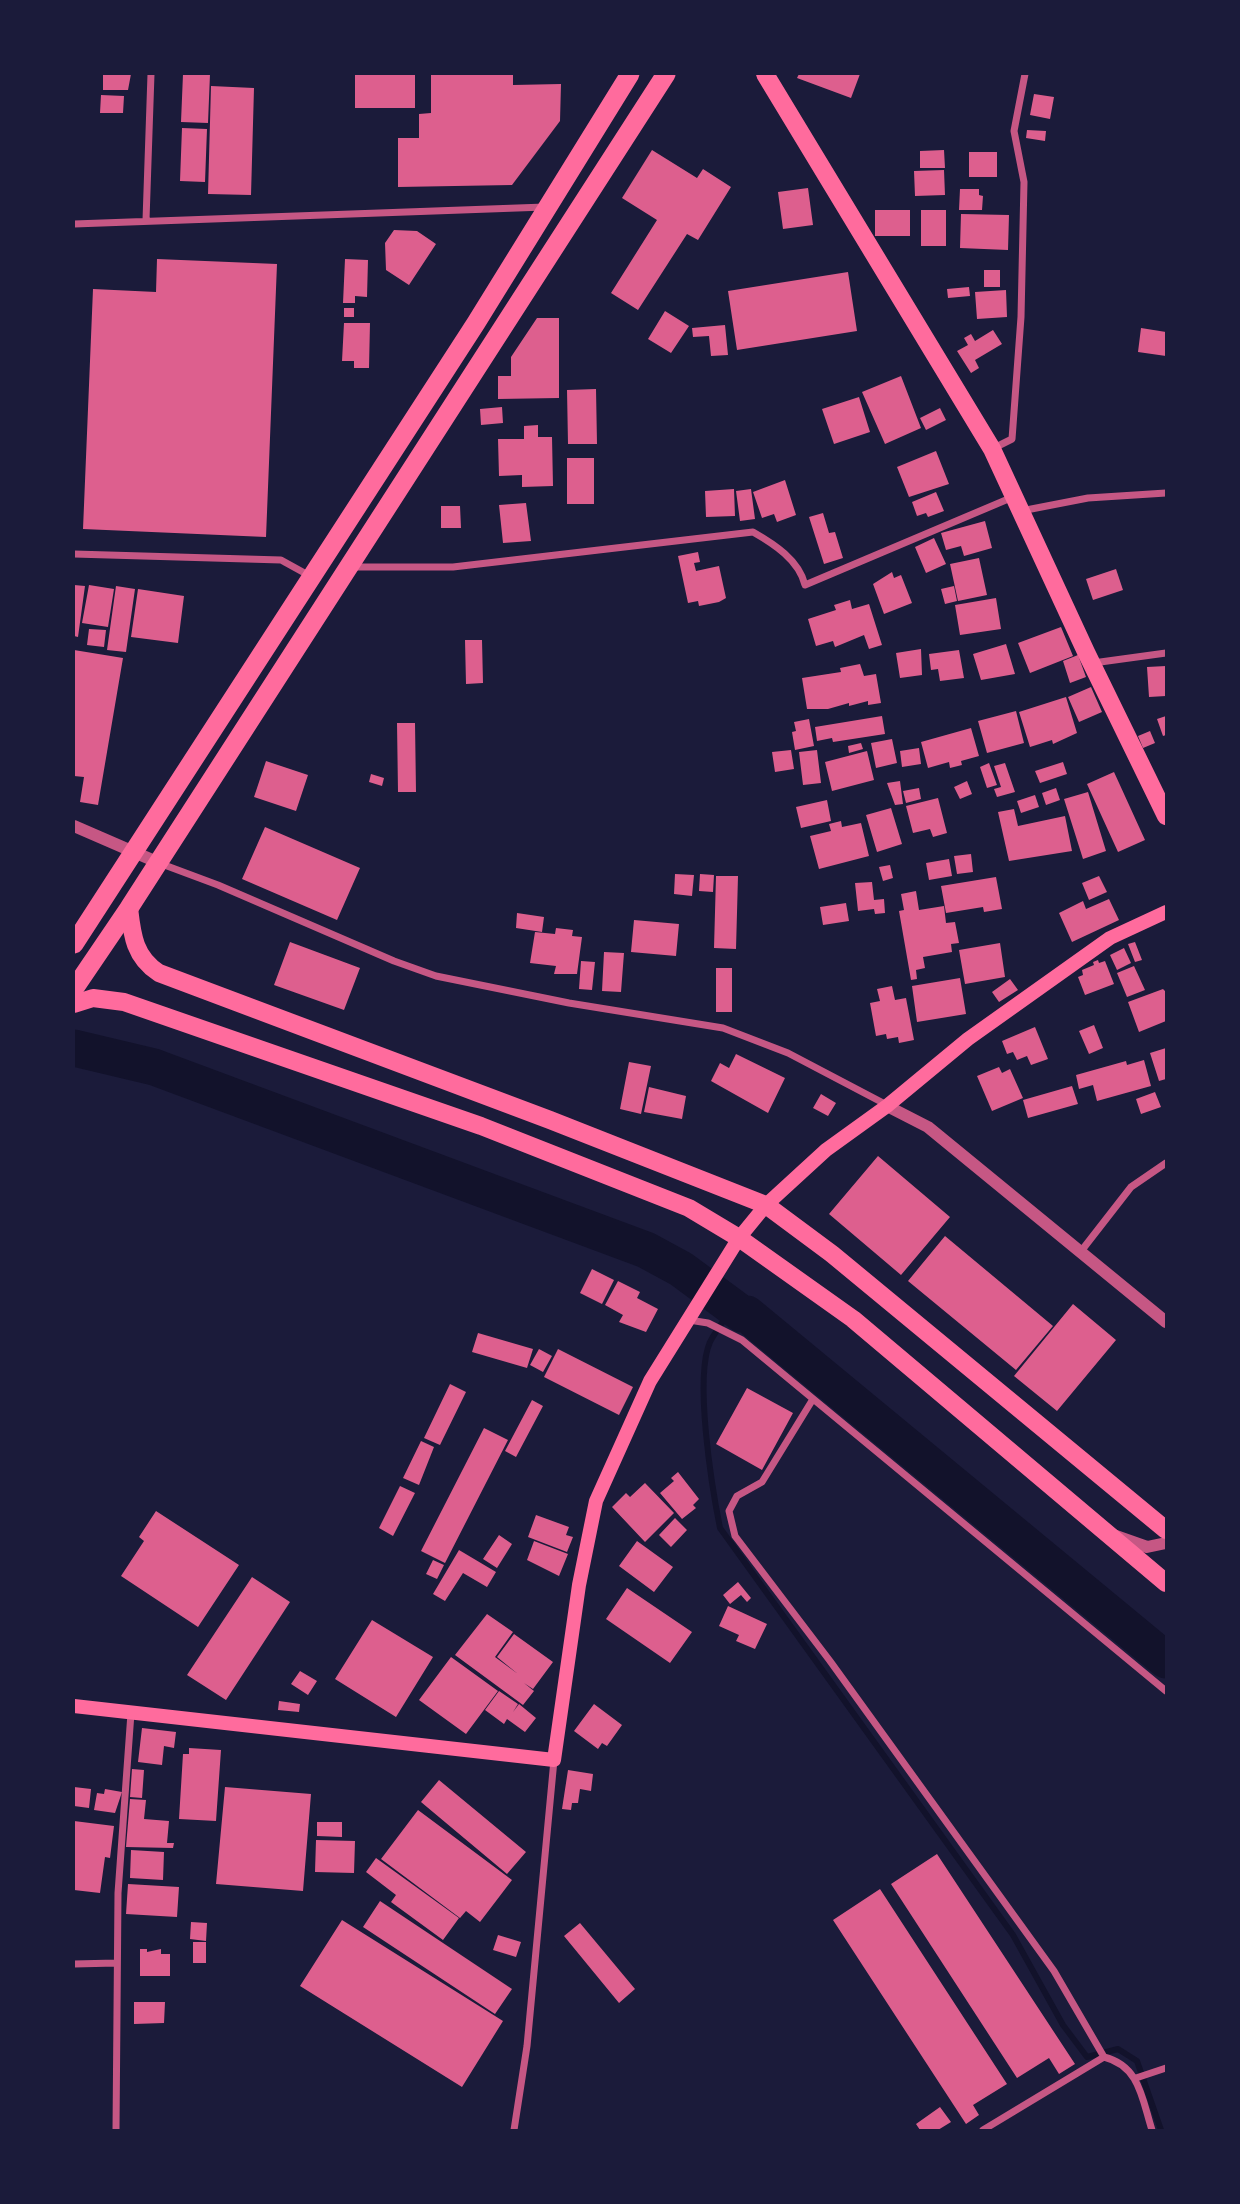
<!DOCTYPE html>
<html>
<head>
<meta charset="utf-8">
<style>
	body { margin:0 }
	#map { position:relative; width:1240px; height:2204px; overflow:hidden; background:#1b1b3a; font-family:"PT Sans Narrow",sans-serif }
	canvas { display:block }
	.frame { position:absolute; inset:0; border:75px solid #1b1b3a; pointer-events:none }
</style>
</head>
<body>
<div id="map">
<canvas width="1240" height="2204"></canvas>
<div class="frame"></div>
</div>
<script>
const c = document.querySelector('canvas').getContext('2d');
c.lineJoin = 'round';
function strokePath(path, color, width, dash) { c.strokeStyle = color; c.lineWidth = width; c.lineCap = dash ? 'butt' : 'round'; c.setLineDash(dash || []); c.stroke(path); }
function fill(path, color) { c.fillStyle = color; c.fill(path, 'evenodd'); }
strokePath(new Path2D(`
	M734 1306C726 1318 716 1330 710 1342 694 1378 712 1488 720 1528L1013 1935 1063 2025 1087 2057 1118 2049 1137 2061 1161 2130`), '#12122b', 6);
strokePath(new Path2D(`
	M74 1048 154 1067 646 1250 681 1269 742 1314H747L1166 1660`), '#12122b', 37);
fill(new Path2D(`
	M103 74H131L128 90H103Z
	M183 74H210L208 123 181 122Z
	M355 74H415V108H355Z
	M431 74H513V85L561 84 560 121 512 185 398 187V138H419V114L431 113Z
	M799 74H860L851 98 797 78Z
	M211 86 254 88 251 195 208 194Z
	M1034 94 1054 97 1050 119 1030 115Z
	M101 95 124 96 123 113H100Z
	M182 128 207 129 205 182 180 181Z
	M1027 130 1046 131 1045 141 1026 138Z
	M652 150 697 178 703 169 731 187 698 240 687 234 638 310 611 293 657 220 622 198Z
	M944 150 945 168H920V151Z
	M969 152H997V177H969Z
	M944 170 945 195 915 196 914 171Z
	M808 188 813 225 783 229 778 192Z
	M960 189H979V195L983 196 982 210H959Z
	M875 210H910V236H875Z
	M921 210H946V246H921Z
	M961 214 1009 215 1008 250 960 248Z
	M394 230 417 231 436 244 409 285 386 270 385 243Z
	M157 259 277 264 266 537 83 529 93 289 156 292Z
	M345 259 368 260 367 297 355 296V303H343Z
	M984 270H1000V287H984Z
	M848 272 857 331 737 350 728 291Z
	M969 287 970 296 948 298 947 289Z
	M1006 290 1007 317 977 319 975 292Z
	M344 308H354V317H344Z
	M665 311 689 326 671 353 648 339Z
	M537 318H559V398L498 399V376H511V357Z
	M344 323H370L369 368H354V361H342Z
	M725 325 728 355 711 356 709 336 693 337 692 328Z
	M1141 328 1166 332V356L1138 352Z
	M993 330 1002 344 975 360 979 368 971 373 957 351 968 345 964 338 971 334 975 341Z
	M901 376 921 428 885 444 862 392Z
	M596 389 597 444H568L567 390Z
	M859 397 870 432 834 444 822 409Z
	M502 407 503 423 481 425 480 409Z
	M940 408 946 420 926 430 920 418Z
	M538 425V437H552L553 486 522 487V475L499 476 498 439H524V426Z
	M936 451 949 484 909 497 897 467Z
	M567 458H594V504H567Z
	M785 480 796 515 777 522 774 514 762 518 753 492Z
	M734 489 735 516 706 517 705 491Z
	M751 489 755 519 740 521 736 491Z
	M936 492 944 511 928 517 926 513 917 516 912 502Z
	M526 503 531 541 503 543 499 505Z
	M441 506H460L461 528H441Z
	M823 513 829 533 835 532 843 558 824 564 809 517Z
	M985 521 992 548 964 556 961 546 946 550 941 533Z
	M934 538 946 564 926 573 915 547Z
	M698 552 700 562 694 563 696 571 719 566 726 598 719 602 699 606 698 601 688 603 678 556Z
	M979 558 987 595 958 601 950 564Z
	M1116 569 1123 590 1093 600 1086 579Z
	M892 572 894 578 901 575 912 603 884 614 873 584Z
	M74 585 85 586 78 637 74 636Z
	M89 585 114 589 108 627 82 623Z
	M116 586 135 589 126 652 107 650Z
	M954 586 957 601 945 604 941 589Z
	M138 589 184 596 178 643 131 637Z
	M996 598 1001 629 960 635 955 605Z
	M850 600 852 609 869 604 882 645 869 649 864 635 835 647 833 641 816 646 808 619 836 610 834 605Z
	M1061 627 1073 656 1030 673 1018 643Z
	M89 629 106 630 104 647 87 645Z
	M465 640H482L483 683 466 684Z
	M1006 644 1015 674 981 680 973 654Z
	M921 649 922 675 900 678 896 653Z
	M74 650 123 658 98 805 80 802 84 777 74 776Z
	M959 650 964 678 940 681 938 669 931 670 929 654Z
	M1078 655 1086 677 1070 683 1063 661Z
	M860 664 864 676 876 674 881 703 868 705V701L849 706V703L828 709H807L802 678 841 672 840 668Z
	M1166 666V696L1149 697 1147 667Z
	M1091 687 1102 712 1079 722 1068 697Z
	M1066 697 1077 733 1053 744 1052 740 1030 747 1019 712Z
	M1016 711 1024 743 987 753 978 721Z
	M882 716 885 734 833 742 832 738 817 741 815 727Z
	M1166 716V735L1163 736 1157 719Z
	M809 719 814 746 795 750 792 732 796 731 794 722Z
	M397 723H415L416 792H398Z
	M971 728 979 756 961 761 962 765 950 768 949 762 928 768 921 742Z
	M1150 731 1155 743 1143 748 1138 736Z
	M892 739 897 763 876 768 871 743Z
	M861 743 863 749 849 753 848 746Z
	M919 748 921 764 902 767 900 751Z
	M791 750 794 769 775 772 772 752Z
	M817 750 821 783 803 785 799 752Z
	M867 751 874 780 832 791 825 762Z
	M266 761 308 775 296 811 254 797Z
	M1063 762 1067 774 1040 783 1035 771Z
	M989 763 997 785 987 788 980 767Z
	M1005 763 1015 792 997 797 994 789 1001 787 994 766Z
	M1114 772 1145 840 1118 852 1087 784Z
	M371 774 384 778 382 786 369 782Z
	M900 781 903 804 895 805 887 783Z
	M967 781 972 794 960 799 954 787Z
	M919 788 921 799 906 803 903 791Z
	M1056 788 1060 800 1046 805 1042 793Z
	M1088 792 1106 851 1083 859 1064 799Z
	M1035 795 1039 807 1021 813 1017 801Z
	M938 798 947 833 933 837 930 829 913 833 906 806Z
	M827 800 831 821 801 828 796 807Z
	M891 808 902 844 877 852 866 815Z
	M1014 809 1018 826 1065 816 1072 851 1009 861 998 812Z
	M841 821 842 827 861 823 869 856 819 869 810 836 831 831 829 824Z
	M265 827 360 868 337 920 242 879Z
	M971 854 973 872 957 874 954 856Z
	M949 859 952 876 929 880 926 863Z
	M890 865 893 878 883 881 879 867Z
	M675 874 694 875 692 896 674 894Z
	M700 874 714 875 713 892 699 891Z
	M716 876H738L736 949 714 948Z
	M1099 876 1107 892 1089 900 1082 883Z
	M996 877 1002 909 984 912 983 907 946 913 941 886Z
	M872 882 874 900 884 899 885 913 875 914 874 909 858 911 855 883Z
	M916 891 919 910 944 906 946 923 955 922 959 943 951 944 952 952 923 957 925 968 916 970 917 979 911 980 899 911 904 910 901 894Z
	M1109 899 1119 920 1072 942 1059 913 1083 901 1086 909Z
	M846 903 849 921 823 925 820 907Z
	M517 913 544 917 542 932 516 928Z
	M634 920 679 924 676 956 631 952Z
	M556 928 573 930 572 936 582 937 577 974H554L556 966 530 963 535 932 555 934Z
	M290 942 360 968 344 1010 274 985Z
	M1135 942 1142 960 1135 962 1128 944Z
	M1000 943 1005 977 965 984 959 950Z
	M1124 948 1131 963 1117 970 1110 955Z
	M604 952 624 953 621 992 602 991Z
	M1098 960 1099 963 1105 961 1114 984 1085 995 1078 977 1083 975 1082 970 1094 965 1093 962Z
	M581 961 595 962 592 990 579 989Z
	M1134 966 1145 990 1127 997 1117 973Z
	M716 968H732V1012H716Z
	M960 978 966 1014 917 1022 912 986Z
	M1010 979 1018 990 999 1002 992 992Z
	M892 986 895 1000 906 998 914 1040 899 1043 898 1037 887 1039 886 1034 876 1036 870 1003 880 1001 877 989Z
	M1163 989 1166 992V1021L1139 1032 1128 1002Z
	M1094 1025 1103 1048 1089 1054 1079 1031Z
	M1035 1027 1048 1059 1031 1065 1027 1056 1017 1060 1013 1052 1007 1054 1002 1041Z
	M1166 1048V1079L1159 1081 1150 1053Z
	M736 1054 785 1078 768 1113 711 1081 720 1063 729 1068Z
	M1144 1060 1151 1086 1097 1101 1093 1085 1079 1089 1076 1075 1126 1061 1127 1065Z
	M629 1062 651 1066 641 1114 620 1109Z
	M999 1067 1002 1073 1010 1069 1023 1098 992 1111 977 1076Z
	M1072 1086 1078 1104 1028 1118 1023 1100Z
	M649 1087 686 1096 682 1119 644 1112Z
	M1155 1092 1161 1107 1141 1114 1136 1099Z
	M821 1094 836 1103 828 1116 813 1108Z
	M878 1156 950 1217 901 1275 829 1214Z
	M945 1236 1053 1326 1016 1370 908 1281Z
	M592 1269 614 1280 602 1304 580 1293Z
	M618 1281 640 1292 637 1298 658 1309 646 1332 619 1322 623 1315 605 1305Z
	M1073 1304 1116 1340 1057 1411 1014 1376Z
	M478 1333 533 1349 527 1368 472 1352Z
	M539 1349 552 1356 543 1372 530 1365Z
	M558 1349 633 1387 619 1415 544 1377Z
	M450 1384 466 1392 440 1445 424 1438Z
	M747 1388 793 1413 762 1470 716 1444Z
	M532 1400 543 1406 516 1457 505 1451Z
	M484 1428 508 1440 445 1563 421 1551Z
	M421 1441 434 1447 419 1485 403 1478Z
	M678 1472 699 1499 693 1505 696 1508 682 1519 660 1493 674 1481 671 1478Z
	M645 1483 674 1513 645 1542 612 1507 626 1493 630 1497Z
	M400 1486 415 1493 393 1536 379 1528Z
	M156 1511 239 1565 198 1627 121 1576 144 1541 139 1537Z
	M536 1515 569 1527 566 1535 573 1537 567 1552 528 1537Z
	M675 1518 687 1530 671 1547 659 1535Z
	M499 1535 512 1544 497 1568 483 1559Z
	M534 1541 568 1554 559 1576 527 1560Z
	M637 1541 673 1567 654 1592 619 1566Z
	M459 1550 496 1572 487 1587 463 1573 445 1601 433 1594Z
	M433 1560 444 1565 437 1579 426 1574Z
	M252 1577 290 1602 226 1700 187 1675Z
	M738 1582 751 1598 747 1602 741 1595 730 1604 723 1595Z
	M627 1588 692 1632 670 1663 606 1619Z
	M728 1606 767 1624 755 1649 736 1641 739 1635 719 1626Z
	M487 1614 513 1632 495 1657 518 1674 497 1657 514 1634 553 1662 533 1689 524 1683 534 1691 523 1705 455 1655Z
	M372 1620 433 1657 396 1717 335 1679Z
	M451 1657 498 1691 466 1734 419 1700Z
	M300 1671 317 1681 308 1695 291 1684Z
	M499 1691 518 1704 513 1712 519 1704 536 1718 525 1732 507 1719 504 1724 485 1710Z
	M279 1701 300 1704 299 1712 278 1710Z
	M594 1704 622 1725 607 1746 602 1743 598 1749 574 1731Z
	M142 1728 176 1732 174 1748 164 1746 162 1765 138 1762Z
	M189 1748 221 1750 216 1821 179 1819 183 1754H189Z
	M132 1769 144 1770 142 1798 130 1797Z
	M568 1770 593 1774 591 1791 580 1789 578 1803H572L571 1810 562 1809Z
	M439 1780 526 1852 507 1874 421 1802Z
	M74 1787 91 1789 89 1808 74 1806Z
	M225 1787 311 1794 303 1891 216 1884Z
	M105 1789 122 1792 115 1813 94 1810 97 1793 104 1794Z
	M130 1799 146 1800 144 1819 169 1821 167 1843H174L173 1848 126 1847Z
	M418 1810 512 1880 480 1922 466 1911 460 1918 381 1859Z
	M74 1821 114 1826 110 1858 105 1857 100 1893 74 1890Z
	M317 1822H342V1837L317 1836Z
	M316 1840 355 1841 354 1873 315 1872Z
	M131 1850 164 1852 163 1880 130 1878Z
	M937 1854 1075 2064 1059 2074 1049 2058 1017 2078 891 1884Z
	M376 1858 459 1918 443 1940 391 1902 396 1895 366 1872Z
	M128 1884 179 1887 177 1917 126 1914Z
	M880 1889 1007 2084 973 2105 979 2115 966 2124 833 1920Z
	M380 1901 512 1989 495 2014 363 1927Z
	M342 1920 503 2021 462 2087 300 1986Z
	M191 1922 207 1923 206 1941 190 1939Z
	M580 1923 635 1989 619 2003 564 1936Z
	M498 1935 521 1942 516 1957 493 1950Z
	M193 1942H206V1963H193Z
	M140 1949H147V1952L161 1949V1954H170V1976H140Z
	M134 2002H165L164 2023 134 2024Z
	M940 2107 951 2122 938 2130H920L916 2124Z`), '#dd5f8e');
strokePath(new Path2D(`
	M146 220 151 74
	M74 224 545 207
	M994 448 1012 439 1021 317 1024 182 1014 131 1025 74
	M1021 511 1088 498 1166 493
	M74 554 281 560 310 576
	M352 567H453L753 532C774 544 799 560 805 585L1013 497
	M1093 663 1166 653
	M159 863 218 885 394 961 436 976 569 1003 723 1028 788 1053 887 1105
	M1082 1250 1131 1187 1166 1163
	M689 1320 708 1323 742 1340 1166 1691
	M813 1399 762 1482 737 1496 729 1511 735 1536 830 1661 1054 1971 1104 2057C1140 2066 1142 2099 1152 2130
	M74 1964 116 1963
	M1136 2078 1166 2068
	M116 2130 118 1893 131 1713
	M514 2130 527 2046 554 1760
	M983 2130 1104 2057`), '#c65784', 7);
strokePath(new Path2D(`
	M74 826 157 862
	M887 1106 928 1127 1166 1322
	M1113 1535 1147 1547 1166 1543`), '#c65784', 12);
strokePath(new Path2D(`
	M74 1706 554 1760 579 1585 596 1501 650 1381 739 1238 766 1205 826 1150 887 1106 968 1039 1110 938 1166 912`), '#ff6b9d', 14);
strokePath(new Path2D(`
	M765 74 992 449 1086 652 1166 816
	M129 908C132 934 134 957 159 973L550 1120 766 1205 832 1254 1166 1530
	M74 1004 93 998 124 1002 481 1126 689 1208 739 1238 853 1319 1166 1583`), '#ff6b9d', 18);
strokePath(new Path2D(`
	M74 944 476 323 630 74
	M74 989 129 908 666 74`), '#ff6b9d', 19);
</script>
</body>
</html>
